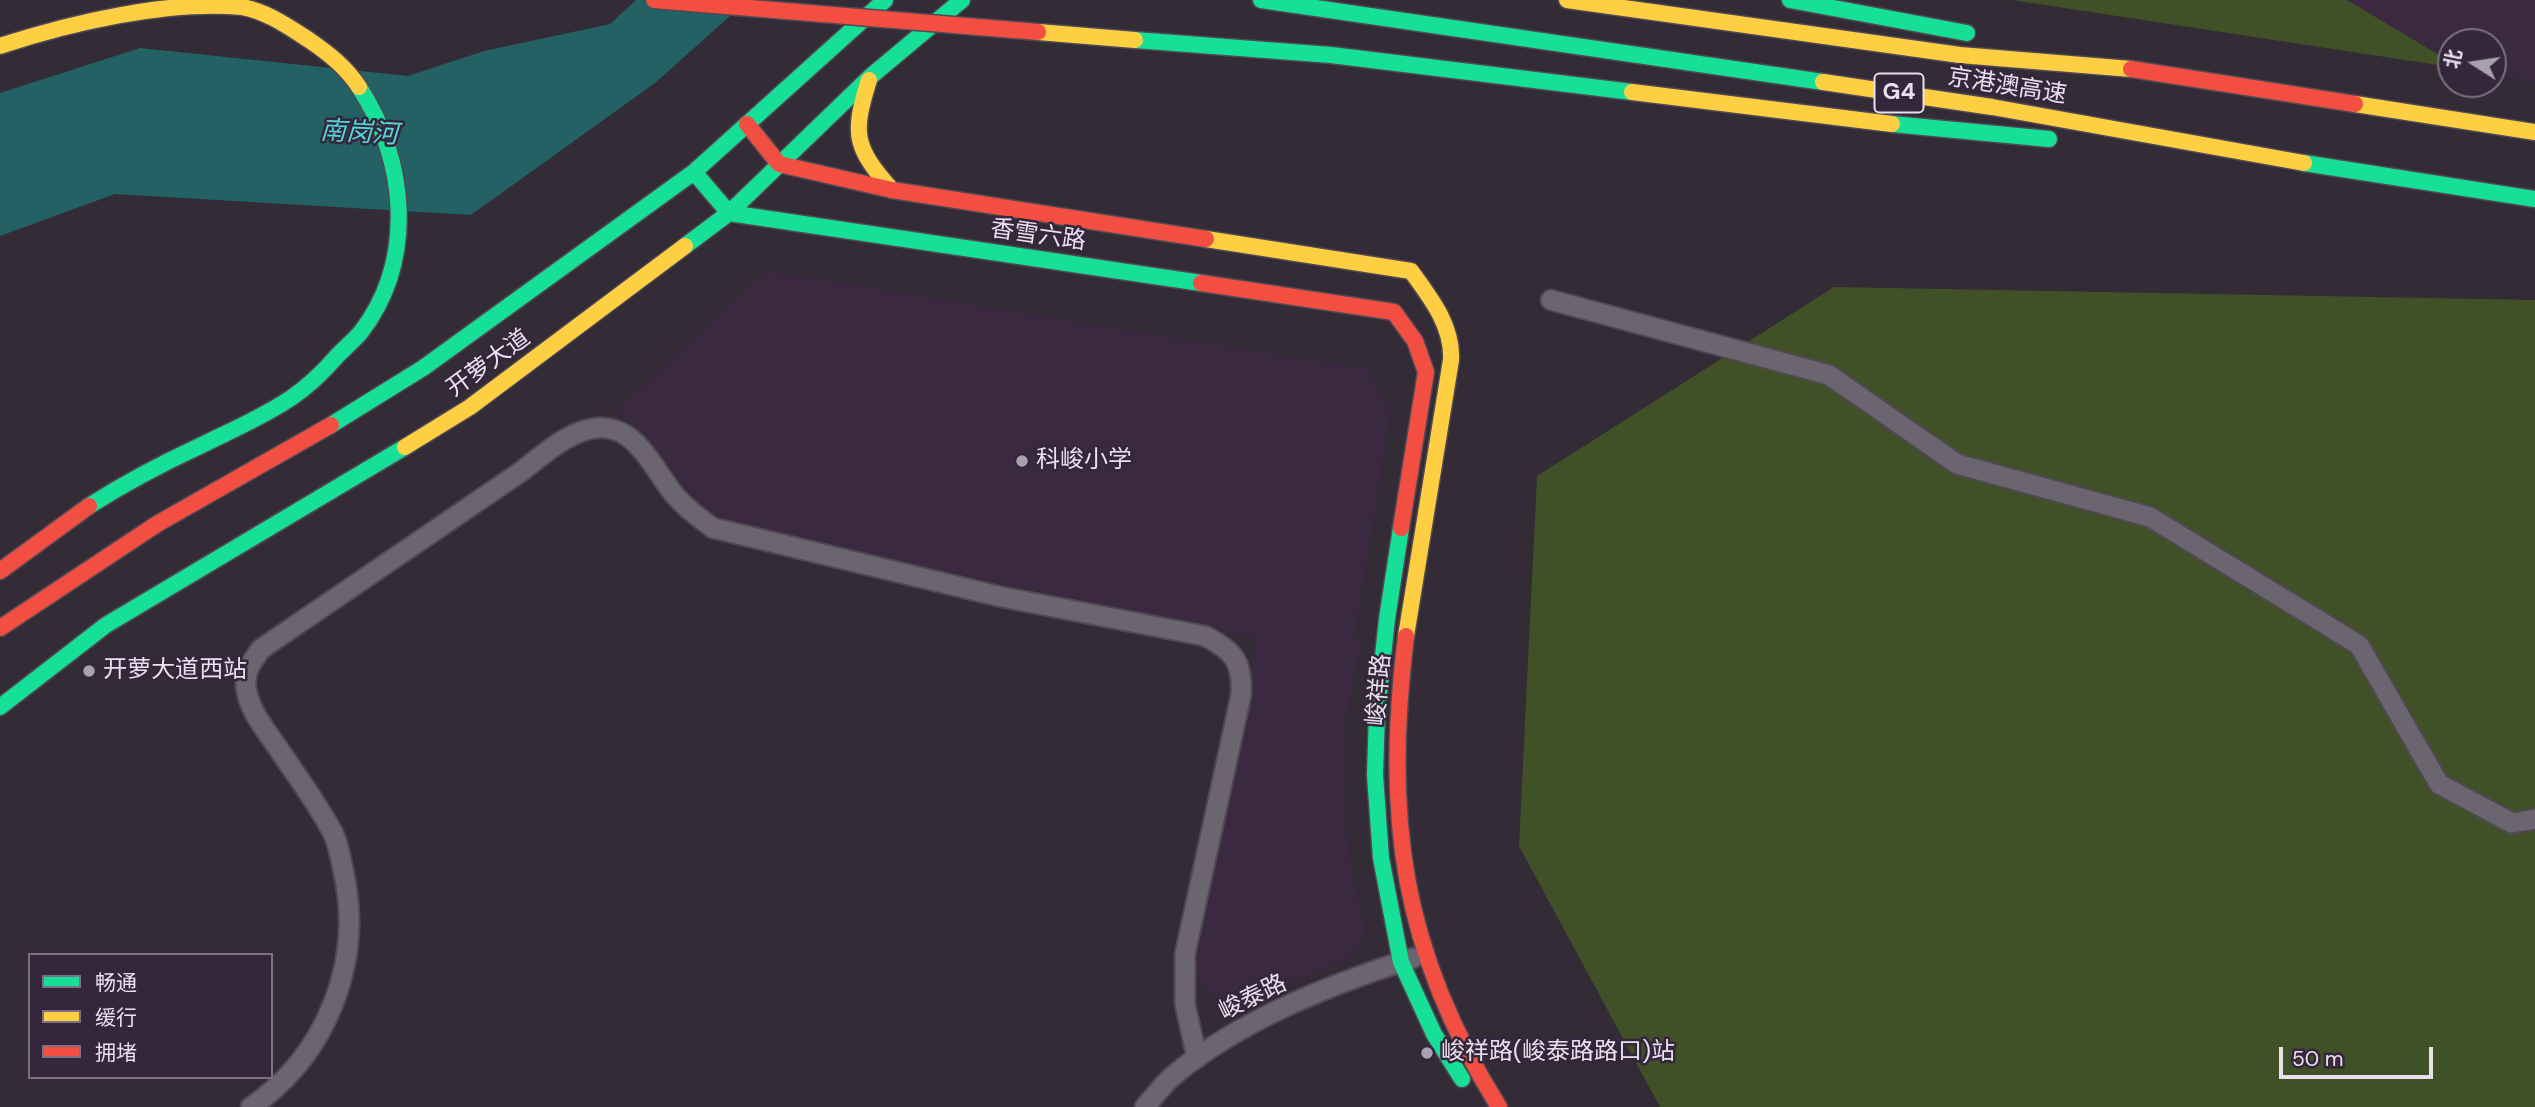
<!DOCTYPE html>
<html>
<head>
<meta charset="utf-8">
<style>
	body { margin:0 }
	#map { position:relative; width:2535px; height:1107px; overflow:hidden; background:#332b36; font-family:"DM Sans","Noto Sans SC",sans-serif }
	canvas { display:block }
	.legend { position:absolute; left:28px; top:953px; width:245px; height:126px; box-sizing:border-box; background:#34263b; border:2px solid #7c7083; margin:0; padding:9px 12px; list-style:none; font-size:21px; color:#e9e0ee }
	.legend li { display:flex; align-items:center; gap:14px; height:35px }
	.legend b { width:35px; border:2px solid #7c7083 }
	.north { position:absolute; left:2437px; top:28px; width:70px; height:70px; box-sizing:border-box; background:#34263b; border:2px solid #7c7083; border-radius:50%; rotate:282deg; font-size:19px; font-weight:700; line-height:28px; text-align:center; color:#e9e0ee }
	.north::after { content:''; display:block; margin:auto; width:24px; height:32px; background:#a9a1ae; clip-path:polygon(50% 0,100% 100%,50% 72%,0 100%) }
	.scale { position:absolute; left:2279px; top:1047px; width:154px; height:32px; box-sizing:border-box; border:4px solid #e9e0ee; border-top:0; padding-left:9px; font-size:21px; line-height:24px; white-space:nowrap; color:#e9e0ee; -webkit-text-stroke:5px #34263b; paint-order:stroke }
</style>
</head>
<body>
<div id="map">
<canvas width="2535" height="1107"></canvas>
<ul class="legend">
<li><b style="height:9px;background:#16e098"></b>畅通</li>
<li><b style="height:9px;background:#ffcf43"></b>缓行</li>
<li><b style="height:9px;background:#f24e42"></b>拥堵</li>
</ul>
<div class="north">北</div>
<div class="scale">50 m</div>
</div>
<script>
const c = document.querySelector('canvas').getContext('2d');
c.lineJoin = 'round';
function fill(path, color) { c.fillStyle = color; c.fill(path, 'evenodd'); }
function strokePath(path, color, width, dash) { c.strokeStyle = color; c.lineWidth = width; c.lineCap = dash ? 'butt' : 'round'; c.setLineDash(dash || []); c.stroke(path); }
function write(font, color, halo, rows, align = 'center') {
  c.font = font + ' "DM Sans","Noto Sans SC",sans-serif'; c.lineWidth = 5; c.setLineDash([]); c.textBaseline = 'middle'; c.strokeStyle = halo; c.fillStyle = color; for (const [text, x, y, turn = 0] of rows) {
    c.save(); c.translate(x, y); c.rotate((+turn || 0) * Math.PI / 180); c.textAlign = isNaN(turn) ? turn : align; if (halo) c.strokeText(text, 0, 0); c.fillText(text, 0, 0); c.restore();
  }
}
fill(new Path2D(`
	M2347 0H2535V82L2493 74V42H2451V62Z
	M766 271 1367 369 1391 409 1354 640 1361 643 1344 727 1346 831 1354 882 1363 922V940L1352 956 1225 1013 1191 967 1257 638 742 528 706 511 617 410Z`), '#3b2942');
fill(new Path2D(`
	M2012 0H2347L2451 62V67Z
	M1834 287 2535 300V1107H1660L1519 846 1537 476Z`), '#405127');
fill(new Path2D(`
	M636 0H748L655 83 471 215 115 194 0 236V93L140 48 408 76 484 51 610 24Z`), '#236164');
const street = new Path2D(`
	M1551 300 1829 375 1957 464 2150 517 2359 645 2439 784 2512 823 2535 819
	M251 1107C326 1056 363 963 344 874 341 861 339 845 333 833 318 804 296 775 278 748 265 729 249 711 246 687 244 672 252 661 261 649L522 471C540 457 559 440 580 432 630 413 648 461 673 493 684 507 699 518 713 528L1002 597 1205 636C1234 651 1243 662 1241 695L1185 954V1004L1197 1058
	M1145 1107C1154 1097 1163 1084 1174 1075 1242 1019 1329 985 1413 958`);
const fast = new Path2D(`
	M1261 0 1823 82
	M1790 0 1967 33
	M1135 40 1331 55 1632 92
	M1892 124 2049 139
	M2304 163 2535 199
	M694 172 729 213 1201 283
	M685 246 729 213 870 77 962 0
	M331 425 423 368 694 172 885 0
	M89 506C125 483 163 463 202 445 232 430 263 417 291 398 309 386 324 371 338 355 346 347 354 340 361 332 416 260 407 160 359 87
	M1401 528 1387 619 1377 712 1375 775 1381 858 1401 962 1434 1034 1462 1079
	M0 707 106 625 405 447`);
const slow = new Path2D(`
	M1567 0 1960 55 2131 69
	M0 46C70 23 168 0 242 7 266 11 289 27 309 40 328 53 346 67 359 87
	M869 80C852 134 854 147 892 190
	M1823 82 1992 107 2304 163
	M1632 92 1892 124
	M2355 104 2535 132
	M1206 239 1411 271C1430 297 1453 326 1451 360L1406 636
	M405 447 470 407 685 246`);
const jam = new Path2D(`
	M2131 69 2355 104
	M747 124 779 164 892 190 1206 239
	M1201 283 1394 312 1415 341 1426 372 1401 528
	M0 571 89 506
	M0 628 157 524 331 425
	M1406 636C1384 818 1401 950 1499 1107`);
strokePath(street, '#504953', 23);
strokePath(fast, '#504953', 19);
strokePath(slow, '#504953', 19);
strokePath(jam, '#504953', 19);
strokePath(street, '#6b656f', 19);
strokePath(fast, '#16e098', 16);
strokePath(slow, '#ffcf43', 16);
strokePath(jam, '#f24e42', 16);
const slowBridge = new Path2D(`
	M1038 32 1135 40`);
const jamBridge = new Path2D(`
	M654 0 1038 32`);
strokePath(slowBridge, '#504953', 19, []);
strokePath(jamBridge, '#504953', 19, []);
strokePath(slowBridge, '#ffcf43', 16);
strokePath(jamBridge, '#f24e42', 16);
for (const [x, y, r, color] of [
	[1022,461,7,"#a9a1ae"],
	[89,671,7,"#a9a1ae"],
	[1427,1053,7,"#a9a1ae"]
]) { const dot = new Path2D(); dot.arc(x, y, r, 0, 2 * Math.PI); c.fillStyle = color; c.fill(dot); strokePath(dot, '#34263b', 2.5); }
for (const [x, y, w] of [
	[1899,93,49]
]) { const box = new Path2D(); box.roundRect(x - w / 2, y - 19.5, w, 39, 5); c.fillStyle = '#34263b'; c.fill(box); strokePath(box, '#e9e0ee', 2); }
write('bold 23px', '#e9e0ee', null, [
	["G4",1899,93]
]);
write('24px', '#e9e0ee', '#34263b', [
	["京港澳高速",2007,87,9],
	["香雪六路",1038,236,8],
	["开萝大道",489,364,-36],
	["峻祥路",1380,690,-85],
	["峻泰路",1253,998,-26]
]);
write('24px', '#e9e0ee', '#34263b', [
	["科峻小学",1036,461],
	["开萝大道西站",103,671],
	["峻祥路(峻泰路路口)站",1441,1053]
], 'left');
write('italic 26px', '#52d7db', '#34263b', [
	["南岗河",359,134,3]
]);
</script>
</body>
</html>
